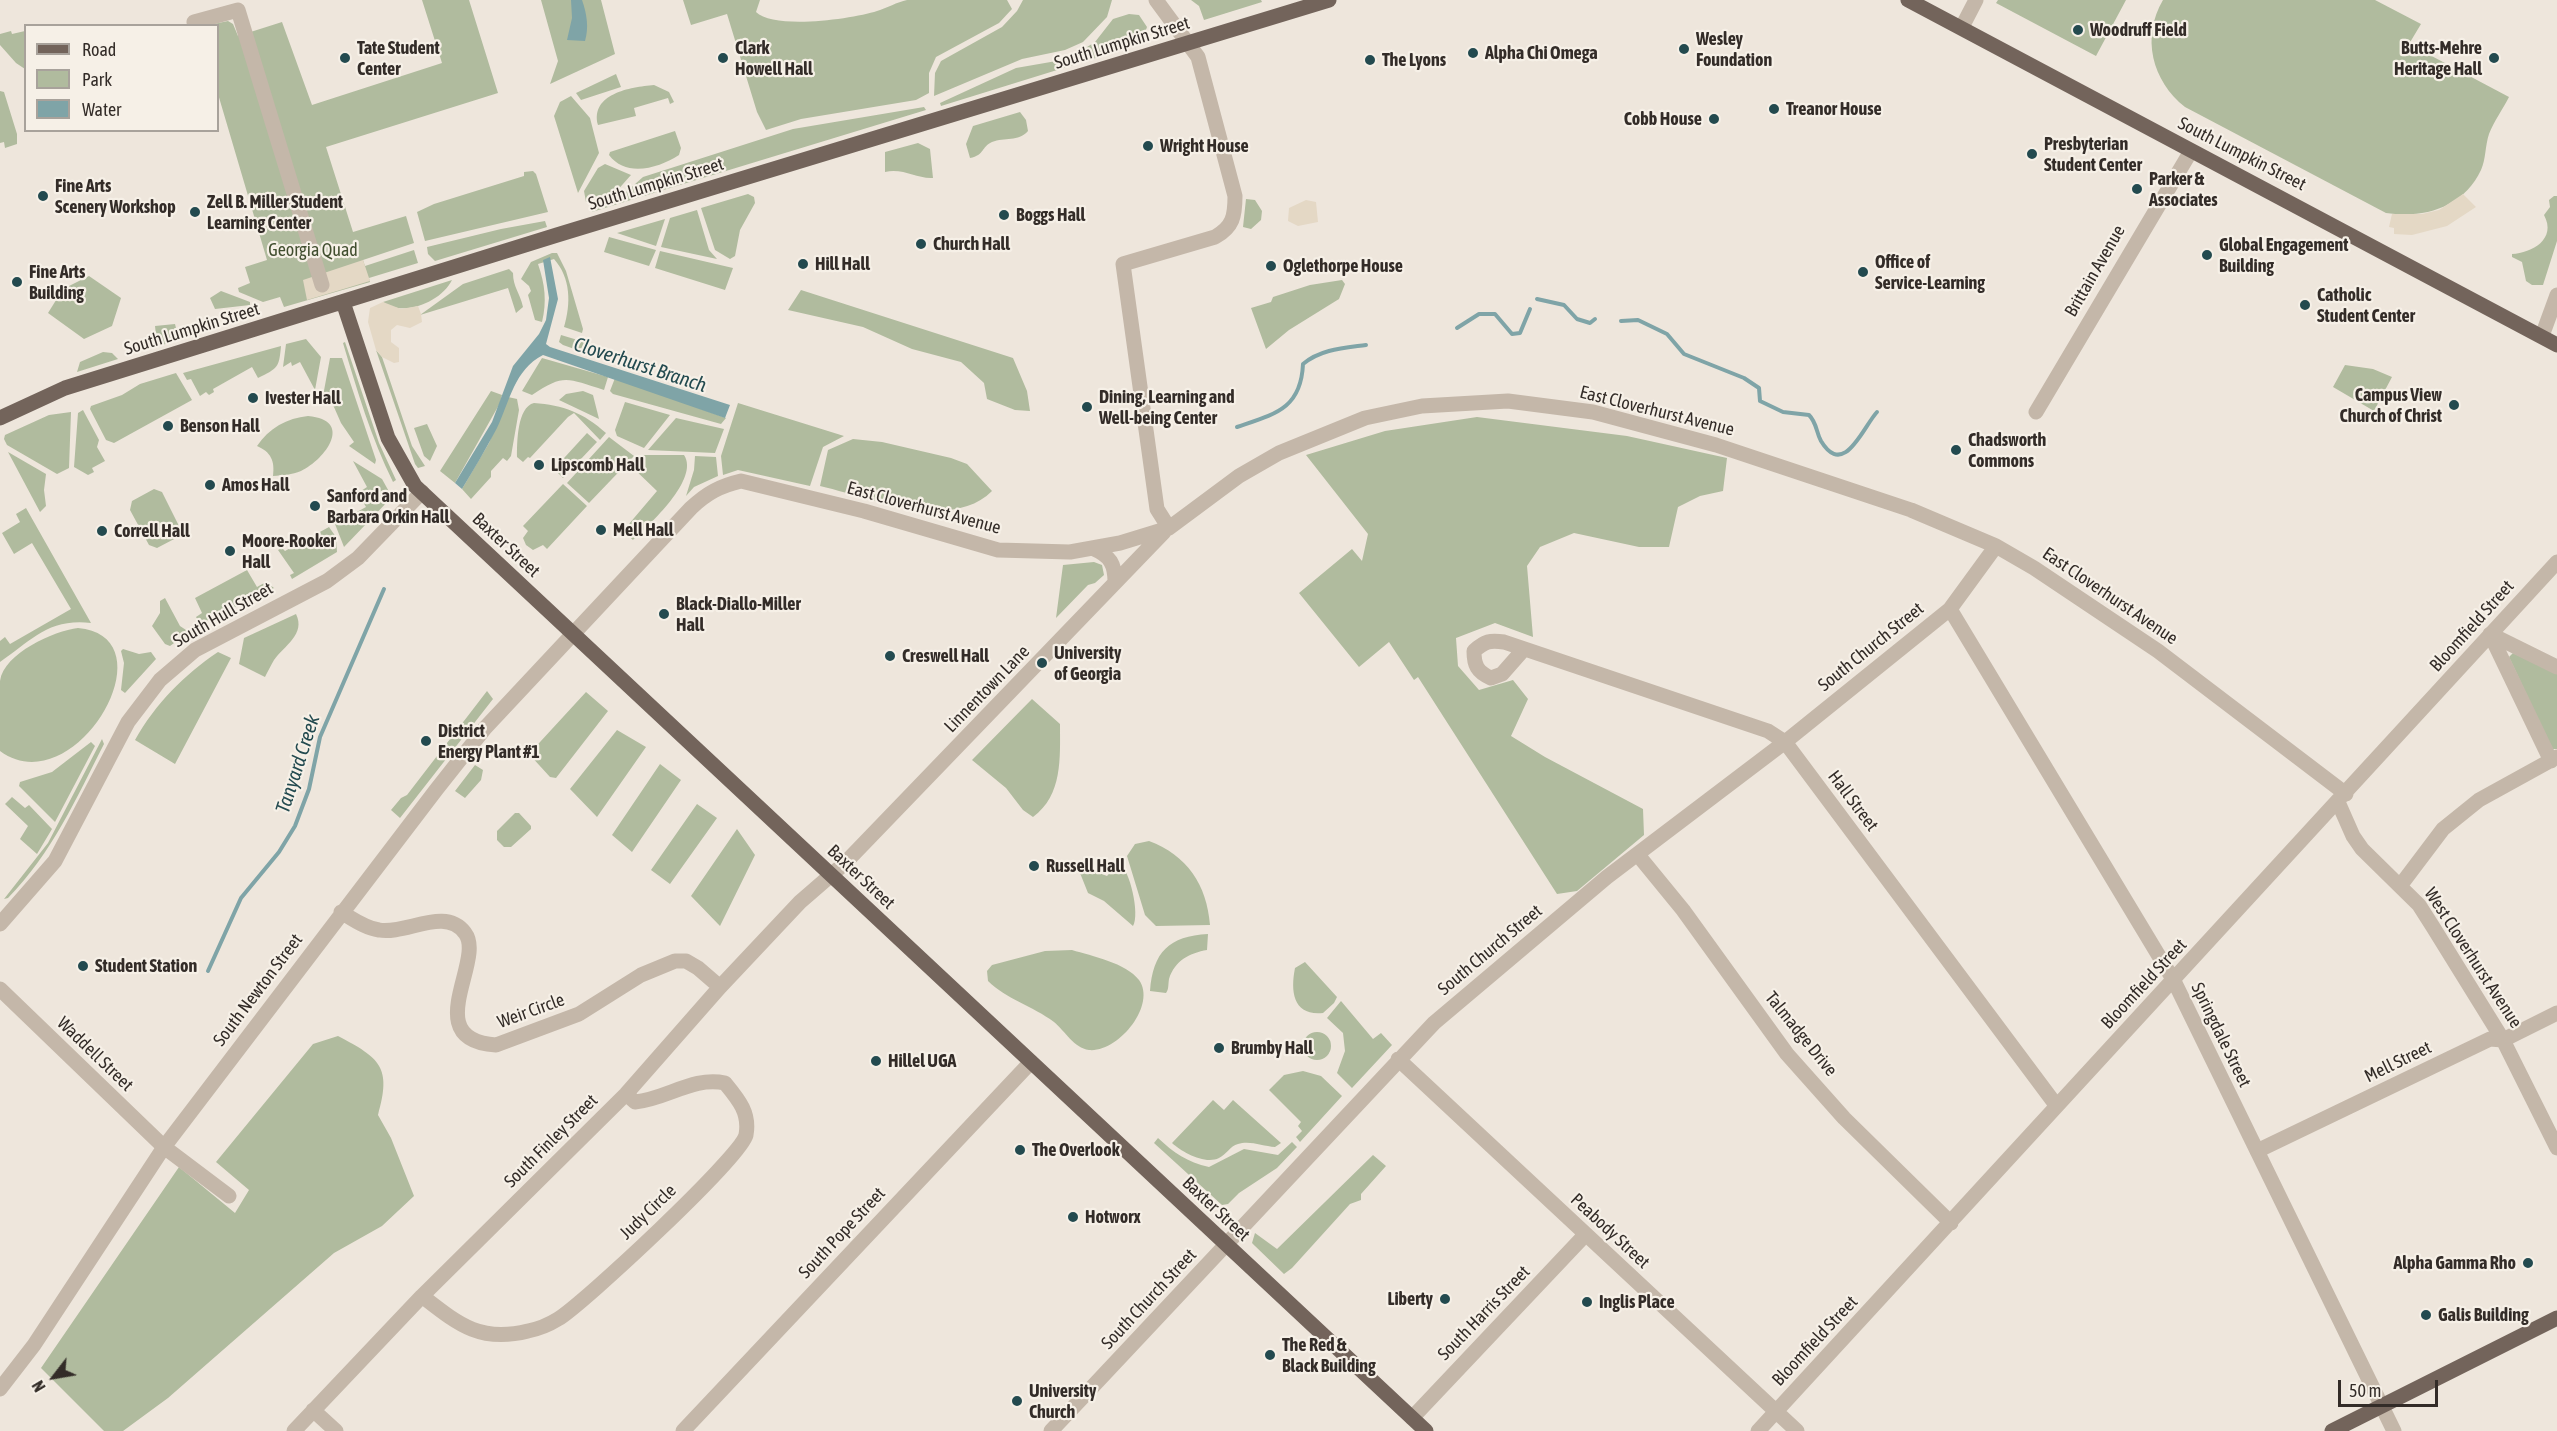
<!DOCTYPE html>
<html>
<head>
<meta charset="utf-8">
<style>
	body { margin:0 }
	#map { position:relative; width:2557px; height:1431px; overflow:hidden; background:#eee6dc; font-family:"Asap Condensed",sans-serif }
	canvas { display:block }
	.legend { position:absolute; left:24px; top:24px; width:195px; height:108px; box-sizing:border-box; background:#f6f0e7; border:2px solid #a8a29b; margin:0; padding:8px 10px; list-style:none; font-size:18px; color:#332c28 }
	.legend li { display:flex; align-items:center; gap:12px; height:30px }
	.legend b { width:30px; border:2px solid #a8a29b }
	.north { position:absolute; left:24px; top:1347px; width:60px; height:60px; -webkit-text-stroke:4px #f6f0e7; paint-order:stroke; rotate:239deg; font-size:16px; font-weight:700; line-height:24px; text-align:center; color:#332c28 }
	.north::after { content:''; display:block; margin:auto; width:21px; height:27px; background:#332c28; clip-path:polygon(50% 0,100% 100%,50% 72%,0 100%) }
	.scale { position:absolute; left:2338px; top:1380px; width:100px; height:27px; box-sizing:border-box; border:3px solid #332c28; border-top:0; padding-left:8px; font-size:18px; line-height:21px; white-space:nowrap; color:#332c28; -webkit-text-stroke:4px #f6f0e7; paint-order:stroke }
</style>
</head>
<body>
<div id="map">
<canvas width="2557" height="1431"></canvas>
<ul class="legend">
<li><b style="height:8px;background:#73645b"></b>Road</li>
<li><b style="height:16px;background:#b0bb9e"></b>Park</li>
<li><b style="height:16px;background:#7fa4a7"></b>Water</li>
</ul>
<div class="north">N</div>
<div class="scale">50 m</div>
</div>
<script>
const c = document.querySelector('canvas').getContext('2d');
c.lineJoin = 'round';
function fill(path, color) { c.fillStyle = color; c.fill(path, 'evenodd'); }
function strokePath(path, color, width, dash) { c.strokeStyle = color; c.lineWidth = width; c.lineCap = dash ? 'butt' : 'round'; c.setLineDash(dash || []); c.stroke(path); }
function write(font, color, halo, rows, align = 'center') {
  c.font = font + ' "Asap Condensed",sans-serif'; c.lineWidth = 4.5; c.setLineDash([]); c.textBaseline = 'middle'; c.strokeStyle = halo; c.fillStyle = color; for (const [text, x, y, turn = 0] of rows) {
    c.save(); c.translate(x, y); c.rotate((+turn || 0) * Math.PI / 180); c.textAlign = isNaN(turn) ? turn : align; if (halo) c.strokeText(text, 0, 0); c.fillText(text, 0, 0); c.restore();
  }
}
fill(new Path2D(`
	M422 0H469L498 93 326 147 353 232 406 216 414 243 363 260 365 266 414 250 418 263 369 278 370 282 284 307 280 297 263 302 239 292 238 288 250 283 245 267 267 260 218 94V26H204L228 21 233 24 238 36 282 22 312 105 442 63Z
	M541 0H601L615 54 550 84 558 61Z
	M683 0H760L756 12C774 30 853 19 877 11 887 8 897 2 907 0 937 0 976 0 1007 0L1012 9 999 23 936 57 929 73V93L916 100 801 119 766 130 757 112 727 14 691 25Z
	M1023 0H1112L1107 17 1083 42 1065 50 1022 59 934 96 935 73 941 61 1002 27 1017 11Z
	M1191 0H1261L1262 2 1204 20 1199 6Z
	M1998 0H2126L2096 56 1996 3Z
	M2163 0H2375L2421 24 2409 44 2509 97C2503 109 2494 121 2489 134 2485 146 2486 159 2481 170 2464 207 2424 219 2386 213L2185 107C2152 81 2141 37 2163 0Z
	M1129 14 1139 15 1147 27 1141 44 941 106 940 103 1016 68 1068 59 1095 42 1113 19Z
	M11 31 12 34 25 31V69L16 63 0 45V34Z
	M616 74 621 87 581 100 576 93Z
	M654 85 669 92 674 102 670 104 668 98 634 108 636 116 598 125C590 94 630 87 654 85Z
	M0 91 4 92 17 134V144L5 148 4 142 0 143Z
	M571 96 590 118 599 153 578 193 554 116 560 102Z
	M924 107 926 110 634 199 592 212 591 208 617 200 643 177 793 129Z
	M1020 112 1026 120 1028 131C1018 142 1005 137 992 142 981 147 985 155 970 158L966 144 973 126Z
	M675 131 681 148 679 155C659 168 626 178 609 155L610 152Z
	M918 143 930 149 933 178C916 179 904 168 885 172V152Z
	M605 164 631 175 615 193 586 202 584 191 598 168Z
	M533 171 536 174 548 212 425 241 417 212 434 204 524 176V172Z
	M748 194 754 197 755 203 740 230 735 256 730 259 715 250 701 208Z
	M2554 196H2557V241L2543 285H2532L2526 281 2522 262 2512 257V254C2532 253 2557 239 2544 215L2550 207 2549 200Z
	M1246 199 1255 200 1262 211 1261 220 1251 229 1243 227Z
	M697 210 709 250 717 259 661 247 670 218Z
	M665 219 656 246 617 233Z
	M545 221 547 227 435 261 428 254 427 247 501 229Z
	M609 237 656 250 649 266 604 252Z
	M660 251 733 268 725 290 655 268Z
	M552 253H557L566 271 583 329 582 333 564 327C571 304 571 278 554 259L538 264C545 284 547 302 542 322L535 320 528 295 531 291 529 286 521 279 531 262Z
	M509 269 513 273C513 287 520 293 523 307L516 313 508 288 420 315 463 284Z
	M89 276 121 298 112 326 84 339 48 313 63 289Z
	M452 280C442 301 404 318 383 302Z
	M1342 280 1345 284 1339 299 1289 330 1266 349 1251 308 1271 302 1273 297 1310 285Z
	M801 290 1013 358 1027 391 1030 411 1015 410 987 399 984 383 961 362 912 349 863 327 788 310Z
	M221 291 250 302V305L215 309 210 298Z
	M175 324 178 336 176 341 148 349 147 346 157 345 155 326Z
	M561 335 591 344 603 359 563 345 559 342Z
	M306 339 321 357 315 390 300 362 292 366 291 362 283 367 286 344Z
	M345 342 379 443 396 480 393 482C371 438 357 390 343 343Z
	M281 346C279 368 278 368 258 378L252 367 213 389 214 392 209 395 206 392 200 396 191 379 187 380 183 373Z
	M376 350 382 357 412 446 425 466 418 468 415 464Z
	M103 352 112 353 118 359 77 372 80 362Z
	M330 358H342L376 460 375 464 349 446 354 442 341 423 330 398 325 400 323 396Z
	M542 358 608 377 604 390C567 379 565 373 532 395L522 391Z
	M2345 365 2373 369 2392 377 2374 411 2333 387Z
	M176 373 192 400 114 443 106 440 90 409 91 406 122 395 140 384Z
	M615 378 726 418 721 424 613 394 610 391Z
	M491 391 502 395 500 403 455 483 440 471Z
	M583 391 593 395 599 419 559 400 566 394Z
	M508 397 517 399 519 410 511 456 507 461 503 458 491 471V477L471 499 462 489 489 443Z
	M625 402 670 415 644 448 617 436 615 430Z
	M534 403C563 405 584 413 606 433L600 440 574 413 568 417 530 458 528 457 523 462 517 457C517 443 517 407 534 403Z
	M738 403 844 436 823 447 810 486 738 470 723 475 721 456Z
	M83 410 99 440 97 447 105 461 92 468 94 472 88 475 74 467 78 413Z
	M71 412 69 468 57 474 7 445 4 439 5 435 49 415Z
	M308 416C354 420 326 459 301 471 292 475 283 475 273 476 275 461 271 452 257 446 269 428 287 418 308 416Z
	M1477 417 1627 436 1727 458 1723 491 1700 496 1678 507 1669 547H1639L1574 533 1540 547 1527 566 1533 637 1495 623 1456 638 1458 666 1479 690 1513 680 1528 699 1511 736 1545 757 1643 809 1644 835 1577 891 1557 894 1418 677 1414 680 1389 642 1359 667 1299 593 1352 549 1362 561 1368 534 1306 455 1385 431Z
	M676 418 724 429 715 453 648 450Z
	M427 424 437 446 430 461 424 456 414 428Z
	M587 433 597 442 563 478 554 469Z
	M609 437 634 456 589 503 567 483Z
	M853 439 882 442 951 458 967 464 992 491C952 532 868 497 820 486L828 450Z
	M8 452 46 474 44 490 46 506 40 512Z
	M642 455H684C700 479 649 525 633 540L623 531 657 491 631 466Z
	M695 456 716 457 718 476 694 487 686 496 694 470Z
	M353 461 382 479 392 497 344 547 335 524 366 507 358 493 367 487Z
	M563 484 587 506 547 549 543 545 533 550 526 545 523 538 528 531 523 526Z
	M154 489 162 492 180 528 178 537 157 548 149 545 130 510 132 501Z
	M26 508 91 623C48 618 31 641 0 662V641L5 637 10 644 71 609 32 543 14 554 2 533 20 522 16 514Z
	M329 527 336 537 337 552 292 579 290 575 294 573 278 550 282 548 285 551Z
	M1094 562 1102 565 1104 575 1095 583 1088 585 1056 618 1063 565Z
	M247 570 257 587 266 582 274 588 200 624 196 617 202 613 195 598Z
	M165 598 180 626 189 632 170 646 165 644 152 626 160 613V601Z
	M296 614C306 634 284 646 274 660 271 665 268 671 265 677L239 664 244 638Z
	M78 628C174 637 74 806 0 751 0 728 0 703 0 681 4 653 54 631 78 628Z
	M123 649 139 654 151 652 156 659 125 693 121 690 124 663 121 651Z
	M218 652 231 658 175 764 135 740C156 703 184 675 218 652Z
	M2513 653 2557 674V749H2552L2509 657Z
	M487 691 493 699 400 818 391 810 401 798 407 795Z
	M586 692 608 711 556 778 550 777 529 754Z
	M1032 699 1060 724C1060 758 1063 795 1033 817L1023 810 1006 788 972 760Z
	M617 730 646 747 597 817 570 789Z
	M102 739 104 744C76 799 52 853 8 898L4 899 48 843Z
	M91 742 95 746 55 822 19 786 20 782 52 772Z
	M660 764 681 780 632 852 612 835Z
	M475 765 483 770 481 780 465 798 455 791Z
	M12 797 25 808 29 805 52 829 37 854 20 839 28 826 5 804Z
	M697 804 717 818 670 884 651 870Z
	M515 813H519L531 826V829L511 847H504L497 840V831Z
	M737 829 755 855 720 926 691 896Z
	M1149 841C1187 855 1207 885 1210 925L1156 926 1145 915 1127 856 1135 844Z
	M1119 863C1130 870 1140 914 1133 926L1104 901 1088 893 1080 873 1083 870 1089 869 1107 876Z
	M1208 934 1207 950C1190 953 1175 960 1169 979 1168 985 1169 989 1166 993L1150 991C1153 952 1169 936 1208 934Z
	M1072 950C1092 956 1126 963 1139 980 1157 1005 1118 1053 1089 1050 1074 1048 1065 1031 1054 1022 1033 1006 1006 999 988 981L987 971 992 965 1045 951Z
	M1305 962 1337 997 1334 1003 1323 1013C1294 1016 1290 993 1295 968Z
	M1341 1001 1373 1039 1381 1033 1392 1045 1352 1088 1337 1073 1345 1051 1343 1033 1327 1018Z
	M1303 1046a14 14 0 1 1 28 0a14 14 0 1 1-28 0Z
	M338 1036C380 1058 392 1067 378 1115L391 1138 414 1196 382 1226 334 1253 168 1398 123 1431H104L41 1368 179 1167 235 1213 249 1190 216 1162 313 1044Z
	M1303 1071 1321 1076 1342 1096 1300 1142 1296 1137 1302 1131 1298 1126 1301 1122 1269 1090 1284 1075Z
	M1213 1100 1224 1110 1233 1100 1281 1143 1275 1147C1263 1146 1249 1140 1238 1144 1230 1146 1226 1155 1219 1158 1205 1165 1182 1152 1172 1143Z
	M1158 1138C1174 1153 1187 1162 1209 1167L1244 1149 1278 1155 1292 1142 1297 1147 1277 1168 1239 1193 1228 1204 1222 1205 1154 1143Z
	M1373 1155 1386 1166 1361 1194V1200L1350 1204 1292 1268 1284 1274 1255 1246 1252 1243 1255 1233 1277 1249Z`), '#b0bb9e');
fill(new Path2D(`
	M2463 194 2476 207 2447 226 2412 235 2394 234V228L2389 227 2392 214H2422L2439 210Z
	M1306 200 1316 202 1318 222 1298 226 1288 221 1289 208Z
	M363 260 370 281 307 300 303 280Z
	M383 302 401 309 418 306 421 314 422 322 410 328 397 325 391 330V342L399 348V362L394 363 382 357 376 350 368 322 370 308Z`), '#e4d8c5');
fill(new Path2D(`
	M571 0H582C587 14 589 28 585 41L567 40 572 18Z
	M550 257 558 299 546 344 550 347 730 405 725 418 543 355C514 370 510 401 497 428 486 449 474 469 462 489L455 483 492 422 513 366 539 334 546 320 549 298 543 260Z`), '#7fa4a7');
strokePath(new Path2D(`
	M1537 299 1564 305 1577 319 1590 323 1595 319
	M1621 321 1638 320 1667 334 1684 354 1744 378 1759 388 1760 401 1783 412 1809 415C1817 423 1816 432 1821 441 1844 479 1863 427 1877 412
	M1457 328 1479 314H1495L1512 334 1520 333 1530 309
	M1237 427C1275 414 1301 409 1303 364 1321 349 1344 348 1366 345
	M208 971 241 898 279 852 295 826 309 789 320 737 384 589`), '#7fa4a7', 4);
strokePath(new Path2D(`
	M1156 0 1198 57 1235 196C1235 216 1233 227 1215 237L1123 264 1157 509 1169 528
	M194 22 238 10 322 285
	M1962 27 1976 0
	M2542 336 2557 295
	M2036 412 2191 151
	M1094 549C1110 556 1115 564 1115 582
	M1950 609 2174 981 2394 1431
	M2490 634 2551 761
	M2490 634 2557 667
	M1524 649 1502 674 1491 678C1477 672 1474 665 1474 651 1485 641 1490 640 1504 642L1768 731 1785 742 2056 1105
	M2338 802 2353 836 2362 849 2419 905 2433 927 2503 1040 2557 1148
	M1638 855 1683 910 1787 1054 1844 1118 1951 1223
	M2400 886 2443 829 2479 800 2557 757
	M341 912C353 919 365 928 379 930 406 935 445 906 465 933 486 960 418 1040 496 1045L579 1014 641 975 675 961H686L698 968 720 987
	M0 924 55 861 128 722 160 680 195 650 327 581 358 558 422 492
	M0 989 164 1147 229 1196
	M1398 1059 1797 1431
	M2257 1151 2490 1039 2503 1040 2557 1013
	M422 1296C458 1324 480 1343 528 1331 538 1329 550 1324 558 1319 583 1304 741 1157 746 1135 750 1113 739 1100 725 1083 693 1076 667 1099 635 1102L626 1094
	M0 1389 34 1345 164 1147 436 790 485 728 691 508C707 493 720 486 741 481L864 511 998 550 1070 552 1120 543 1169 528 1239 476 1279 453 1365 418 1422 406 1508 401 1593 412 1716 445 1911 510 1996 546 2034 568 2158 651 2346 794
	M313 1410 336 1431
	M1412 1418 1585 1235
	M294 1431 422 1296 626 1094 720 987 800 902 845 863 1164 532
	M683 1431 1031 1062
	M1051 1431 1434 1023 1607 877 1785 742 1950 609 1996 546
	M1758 1431 2557 562`), '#c4b7a9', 15);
strokePath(new Path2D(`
	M1908 0 2557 345
	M343 302 388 438 415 486 1426 1431
	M0 418 65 388 557 235 1329 0
	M2332 1431 2557 1318`), '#73645b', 15);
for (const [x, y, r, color] of [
	[2078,30,6,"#234a4f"],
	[1684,49,6,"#234a4f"],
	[1473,53,6,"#234a4f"],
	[345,58,6,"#234a4f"],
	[723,58,6,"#234a4f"],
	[2494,58,6,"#234a4f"],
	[1370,60,6,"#234a4f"],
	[1774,109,6,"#234a4f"],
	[1714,119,6,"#234a4f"],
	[1148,146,6,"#234a4f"],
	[2032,154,6,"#234a4f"],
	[2137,189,6,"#234a4f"],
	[43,196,6,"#234a4f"],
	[195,212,6,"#234a4f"],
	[1004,215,6,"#234a4f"],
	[921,244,6,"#234a4f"],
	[2207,255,6,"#234a4f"],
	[803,264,6,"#234a4f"],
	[1271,266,6,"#234a4f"],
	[1863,272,6,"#234a4f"],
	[17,282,6,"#234a4f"],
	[2305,305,6,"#234a4f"],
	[253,398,6,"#234a4f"],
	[2454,405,6,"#234a4f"],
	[1087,407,6,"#234a4f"],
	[168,426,6,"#234a4f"],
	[1956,450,6,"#234a4f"],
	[539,465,6,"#234a4f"],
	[210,485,6,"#234a4f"],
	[315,506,6,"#234a4f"],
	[601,530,6,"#234a4f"],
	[102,531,6,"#234a4f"],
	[230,551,6,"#234a4f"],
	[664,614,6,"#234a4f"],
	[890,656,6,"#234a4f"],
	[1042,663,6,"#234a4f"],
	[426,741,6,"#234a4f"],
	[1034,866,6,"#234a4f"],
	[83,966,6,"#234a4f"],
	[1219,1048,6,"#234a4f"],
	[876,1061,6,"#234a4f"],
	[1020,1150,6,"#234a4f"],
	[1073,1217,6,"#234a4f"],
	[2528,1263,6,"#234a4f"],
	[1445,1299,6,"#234a4f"],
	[1587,1302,6,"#234a4f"],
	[2426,1315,6,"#234a4f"],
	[1270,1355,6,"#234a4f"],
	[1017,1401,6,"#234a4f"]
]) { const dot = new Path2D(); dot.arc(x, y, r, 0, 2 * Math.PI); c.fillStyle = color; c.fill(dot); strokePath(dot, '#f6f0e7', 2); }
write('bold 18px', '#332c28', '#f6f0e7', [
	["Woodruff Field",2090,30],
	["Wesley",1696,39],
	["Foundation",1696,60],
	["Tate Student",357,48],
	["Center",357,69],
	["Clark",735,48],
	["Howell Hall",735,69],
	["Butts-Mehre",2482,48,"right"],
	["Heritage Hall",2482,69,"right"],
	["Alpha Chi Omega",1485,53],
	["The Lyons",1382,60],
	["Treanor House",1786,109],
	["Cobb House",1702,119,"right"],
	["Presbyterian",2044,144],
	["Student Center",2044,165],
	["Wright House",1160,146],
	["Parker &",2149,179],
	["Associates",2149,200],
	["Fine Arts",55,186],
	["Scenery Workshop",55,207],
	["Zell B. Miller Student",207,202],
	["Learning Center",207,223],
	["Boggs Hall",1016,215],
	["Church Hall",933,244],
	["Global Engagement",2219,245],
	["Building",2219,266],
	["Office of",1875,262],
	["Service-Learning",1875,283],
	["Hill Hall",815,264],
	["Oglethorpe House",1283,266],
	["Fine Arts",29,272],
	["Building",29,293],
	["Catholic",2317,295],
	["Student Center",2317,316],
	["Campus View",2442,395,"right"],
	["Church of Christ",2442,416,"right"],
	["Dining, Learning and",1099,397],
	["Well-being Center",1099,418],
	["Ivester Hall",265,398],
	["Benson Hall",180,426],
	["Chadsworth",1968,440],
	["Commons",1968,461],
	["Lipscomb Hall",551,465],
	["Amos Hall",222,485],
	["Sanford and",327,496],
	["Barbara Orkin Hall",327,517],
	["Mell Hall",613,530],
	["Correll Hall",114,531],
	["Moore-Rooker",242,541],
	["Hall",242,562],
	["Black-Diallo-Miller",676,604],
	["Hall",676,625],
	["University",1054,653],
	["of Georgia",1054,674],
	["Creswell Hall",902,656],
	["District",438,731],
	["Energy Plant #1",438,752],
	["Russell Hall",1046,866],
	["Student Station",95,966],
	["Brumby Hall",1231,1048],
	["Hillel UGA",888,1061],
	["The Overlook",1032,1150],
	["Hotworx",1085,1217],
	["Alpha Gamma Rho",2516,1263,"right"],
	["Liberty",1433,1299,"right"],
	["Inglis Place",1599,1302],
	["Galis Building",2438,1315],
	["The Red &",1282,1345],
	["Black Building",1282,1366],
	["University",1029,1391],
	["Church",1029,1412]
], 'left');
write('18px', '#332c28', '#f6f0e7', [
	["South Lumpkin Street",1122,43,-17],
	["South Lumpkin Street",2242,154,27],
	["South Lumpkin Street",656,184,-17],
	["Brittain Avenue",2095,271,-60],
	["South Lumpkin Street",192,329,-17],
	["East Cloverhurst Avenue",1657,411,14],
	["East Cloverhurst Avenue",924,508,15],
	["Baxter Street",506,545,43],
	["East Cloverhurst Avenue",2110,596,34],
	["South Hull Street",223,615,-30],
	["Bloomfield Street",2472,626,-48],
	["South Church Street",1871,647,-39],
	["Linnentown Lane",987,689,-46],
	["Hall Street",1853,801,53],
	["Baxter Street",861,877,43],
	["South Church Street",1490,950,-40],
	["West Cloverhurst Avenue",2473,958,57],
	["Bloomfield Street",2144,984,-47],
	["South Newton Street",258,990,-53],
	["Weir Circle",531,1011,-20],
	["Talmadge Drive",1801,1034,51],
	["Springdale Street",2221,1035,64],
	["Waddell Street",95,1054,44],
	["Mell Street",2398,1062,-26],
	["South Finley Street",551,1141,-45],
	["Baxter Street",1216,1209,43],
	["Judy Circle",648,1212,-44],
	["Peabody Street",1610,1231,43],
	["South Pope Street",842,1233,-47],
	["South Church Street",1149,1299,-47],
	["South Harris Street",1484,1313,-46],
	["Bloomfield Street",1815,1341,-47]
]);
write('18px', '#414e2f', '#f6f0e7', [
	["Georgia Quad",313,250]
]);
write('italic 20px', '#234a4f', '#f6f0e7', [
	["Cloverhurst Branch",640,365,18],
	["Tanyard Creek",298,764,-72]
]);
</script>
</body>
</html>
